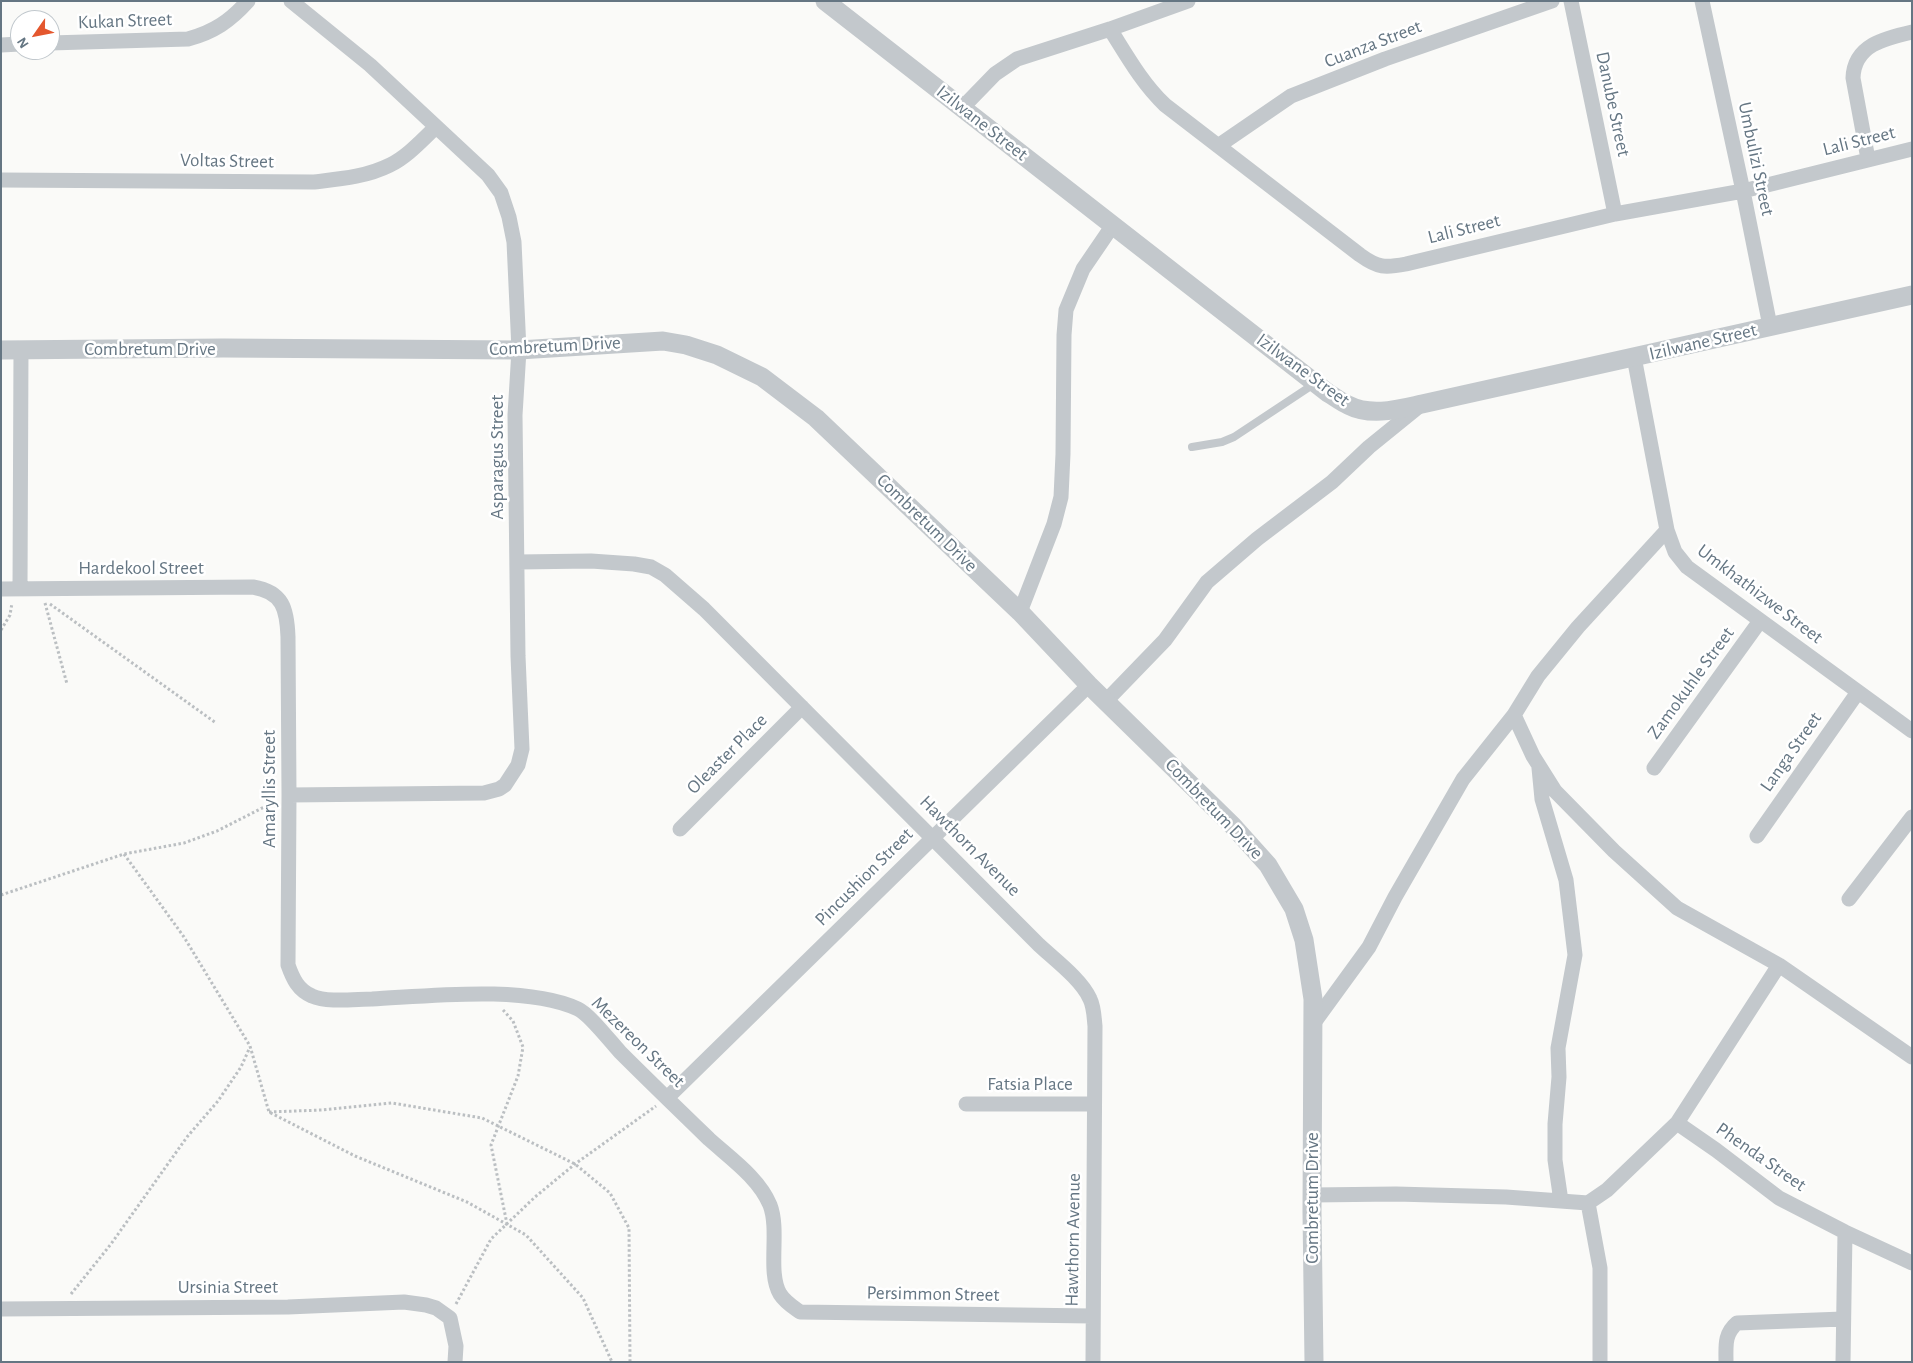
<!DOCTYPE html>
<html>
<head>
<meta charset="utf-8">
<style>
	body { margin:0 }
	#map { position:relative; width:1913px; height:1363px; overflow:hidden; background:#fafaf8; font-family:"Alegreya Sans",sans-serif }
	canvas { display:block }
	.frame { position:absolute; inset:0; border:2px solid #657683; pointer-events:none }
	.north { position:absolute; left:10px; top:10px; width:50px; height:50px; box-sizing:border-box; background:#fff; border:1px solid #c1c8cd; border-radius:50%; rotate:237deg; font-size:14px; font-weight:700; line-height:20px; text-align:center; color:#657683 }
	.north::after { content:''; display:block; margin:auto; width:18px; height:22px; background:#e4572e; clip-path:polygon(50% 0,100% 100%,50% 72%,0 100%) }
</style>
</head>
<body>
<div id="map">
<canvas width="1913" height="1363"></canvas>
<div class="frame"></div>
<div class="north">N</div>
</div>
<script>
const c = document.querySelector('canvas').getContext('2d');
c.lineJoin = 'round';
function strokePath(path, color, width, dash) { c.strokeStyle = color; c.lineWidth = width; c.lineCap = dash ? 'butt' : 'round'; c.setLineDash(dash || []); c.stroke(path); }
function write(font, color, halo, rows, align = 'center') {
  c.font = font + ' "Alegreya Sans",sans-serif'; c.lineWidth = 5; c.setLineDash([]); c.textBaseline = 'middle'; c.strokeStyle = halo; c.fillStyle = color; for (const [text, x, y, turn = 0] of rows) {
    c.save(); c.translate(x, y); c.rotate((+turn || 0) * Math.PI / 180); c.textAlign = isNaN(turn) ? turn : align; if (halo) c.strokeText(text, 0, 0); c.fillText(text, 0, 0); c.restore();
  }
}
strokePath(new Path2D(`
	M45 603 67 684
	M50 604 216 723
	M1 630 10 615 12 603
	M124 854 184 937 250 1046 269 1112 355 1156 467 1202 526 1235 583 1298 612 1362
	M1 895 124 854 184 843 217 831 274 802
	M503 1010 513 1021 523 1047 518 1076 491 1145 507 1224
	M269 1112 322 1110 392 1103 482 1118 575 1164 610 1193 629 1228 630 1362
	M71 1294 111 1244 187 1137 218 1101 241 1067 250 1047
	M456 1304 491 1239 535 1197 575 1164 656 1106`), '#bbbfc2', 3, [2.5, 2.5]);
strokePath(new Path2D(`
	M1192 447 1222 442 1234 437 1314 384`), '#c3c8cc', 8);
strokePath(new Path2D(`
	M1571 1 1615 214
	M1702 1 1743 191 1770 326
	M1110 29C1127 56 1142 83 1165 105L1360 255C1378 268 1385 268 1406 264L1615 214 1743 191 1912 149
	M50 43 188 39C214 32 230 21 248 1
	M1 45 20 44
	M962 108 995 74 1017 59 1110 29 1188 1
	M1218 146 1291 96 1385 59 1552 1
	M1868 159 1853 78C1854 45 1885 38 1912 32
	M1 180 314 182C340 179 366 177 390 165 407 157 422 140 436 127
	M1634 357 1667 530 1675 552 1687 567 1912 731
	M518 562 591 561 634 564 651 567 665 575 704 609 1039 945C1054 959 1082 980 1090 999 1094 1007 1094 1017 1095 1026L1093 1362
	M20 588 21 349
	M1 589 253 587C283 592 287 609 288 637L289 795 288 965C293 979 298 990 312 996 327 1003 356 999 372 999 430 996 526 985 578 1009 589 1014 610 1041 620 1052 649 1081 679 1110 709 1139 730 1158 759 1178 770 1205 780 1231 767 1272 780 1294 785 1302 793 1307 800 1312L1092 1316
	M1020 612 1054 524 1061 497 1063 454 1064 335 1066 310 1083 269 1113 225
	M1106 701 1165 640 1207 582 1257 539 1332 482 1369 447 1422 404
	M1514 715 1533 756 1555 791 1614 851 1677 908 1779 965 1912 1057
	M1539 768 1542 799 1566 880 1575 955 1558 1048 1559 1077 1555 1124V1160L1561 1201
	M1654 768 1760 621
	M289 795 484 793 499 789 505 785 518 765 522 749 518 656 515 415 519 350 514 242 509 217 501 193 488 175 370 65 291 1
	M680 829 802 707
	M1757 836 1858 692
	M1849 899 1912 817
	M1313 1024 1369 947 1395 897 1463 779 1514 715 1538 676 1578 627 1667 530
	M667 1098 1089 685
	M966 1104H1094
	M1677 1123 1716 1150 1779 1198 1845 1232 1912 1263
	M1312 1195 1396 1194 1506 1197 1588 1203 1607 1190 1677 1123 1779 965
	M1588 1203 1600 1268V1362
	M1 1309 288 1307 404 1302 426 1305 436 1308 450 1318 456 1346 455 1362
	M1726 1362C1726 1346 1724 1334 1737 1323L1843 1319
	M1843 1362 1845 1232`), '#c3c8cc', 15);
strokePath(new Path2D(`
	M825 1 1328 393C1335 397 1341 402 1348 405 1371 417 1399 409 1422 404L1912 295
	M1 350 223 348 519 350 663 341 686 345 717 355 762 377 816 418 1020 612 1089 685 1233 826 1268 865 1294 909 1304 940 1313 999 1312 1212 1314 1362`), '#c3c8cc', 19);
write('19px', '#657683', '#fff', [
	["Kukan Street",125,21,-2],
	["Cuanza Street",1373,44,-21],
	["Danube Street",1613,104,78],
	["Izilwane Street",982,123,38],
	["Lali Street",1859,141,-14],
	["Umbulizi Street",1756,159,78],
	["Voltas Street",227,161,1],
	["Lali Street",1464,229,-14],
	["Izilwane Street",1703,342,-13],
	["Combretum Drive",555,346,-3],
	["Combretum Drive",150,349],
	["Izilwane Street",1303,370,36],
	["Asparagus Street",497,457,-90],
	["Combretum Drive",927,523,44],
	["Hardekool Street",141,568],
	["Umkhathizwe Street",1760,594,37],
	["Zamokuhle Street",1691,683,-54],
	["Langa Street",1791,752,-55],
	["Oleaster Place",727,754,-45],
	["Amaryllis Street",269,789,-90],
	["Combretum Drive",1214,809,46],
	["Hawthorn Avenue",970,846,45],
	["Pincushion Street",864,877,-45],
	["Mezereon Street",638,1042,44],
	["Fatsia Place",1030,1084],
	["Phenda Street",1761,1157,35],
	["Combretum Drive",1312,1198,-90],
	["Hawthorn Avenue",1073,1240,-89],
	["Ursinia Street",228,1287],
	["Persimmon Street",933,1294,1]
]);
</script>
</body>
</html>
